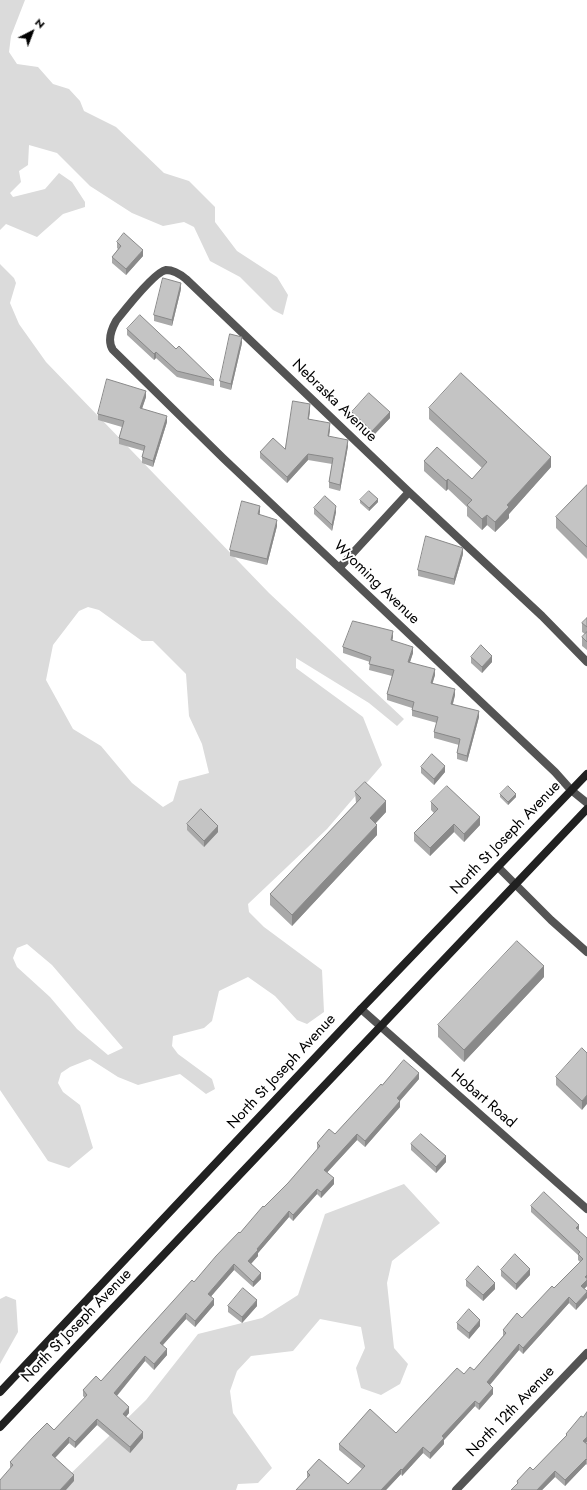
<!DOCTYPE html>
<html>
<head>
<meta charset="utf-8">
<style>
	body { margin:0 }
	#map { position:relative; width:587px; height:1490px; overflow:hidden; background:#fff; font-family:Jost,sans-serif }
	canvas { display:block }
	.north { position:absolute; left:12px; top:12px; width:40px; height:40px; -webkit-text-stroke:3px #fff; paint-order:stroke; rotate:42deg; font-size:11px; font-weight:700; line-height:16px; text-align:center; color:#000 }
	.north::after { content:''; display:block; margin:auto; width:14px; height:18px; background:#000; clip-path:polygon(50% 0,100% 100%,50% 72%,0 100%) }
</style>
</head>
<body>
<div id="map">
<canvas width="587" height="1490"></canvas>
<div class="north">N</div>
</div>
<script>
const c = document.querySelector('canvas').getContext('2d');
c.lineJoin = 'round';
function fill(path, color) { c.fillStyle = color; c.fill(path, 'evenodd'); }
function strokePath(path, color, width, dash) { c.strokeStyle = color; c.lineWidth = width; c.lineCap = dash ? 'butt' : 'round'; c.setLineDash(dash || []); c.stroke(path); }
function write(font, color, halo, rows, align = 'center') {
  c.font = font + ' Jost,sans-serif'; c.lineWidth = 3.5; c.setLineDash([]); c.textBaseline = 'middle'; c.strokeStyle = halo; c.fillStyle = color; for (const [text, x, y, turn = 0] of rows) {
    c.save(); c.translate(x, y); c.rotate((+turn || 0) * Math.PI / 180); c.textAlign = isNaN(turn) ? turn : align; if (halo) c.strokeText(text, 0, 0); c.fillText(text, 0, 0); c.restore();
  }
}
fill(new Path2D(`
	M0 0H25L11 36 9 52 17 64 38 67 53 84 69 89 80 101 84 111 116 127 164 173 189 181 215 207V222L237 251 277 277 288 295 283 315 273 310 240 277 210 261 194 227 184 222 163 226 132 213 90 186 57 153 29 145 28 165 19 171 21 182 10 193 13 197 45 189 59 173 72 182 85 202V207L63 214 37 237 6 224 0 230Z
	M0 264 14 278 16 283 10 303 19 324 46 362 269 593 404 719 397 726 369 703 296 658V668L363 717 382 765 327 829 248 904 249 912 264 927 322 970 324 1012 307 1024 297 1020 275 996 248 977 219 991 212 1021 204 1028 173 1036 172 1046 178 1054 212 1079 215 1089 206 1094 180 1074 138 1085 118 1077 90 1059 70 1067 61 1073 58 1083 63 1092 80 1105 93 1148 69 1168 48 1161 0 1090ZM88 607 99 610 142 641H153L186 674 189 716 202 744 209 773 179 781 173 801 163 807 132 783 101 746 73 729 46 680 53 645 79 611ZM27 944 52 965 123 1048 108 1055 77 1029 50 997 17 967 13 958 17 948Z
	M404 1184 440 1223 392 1261 387 1283 394 1348 408 1364 400 1384 381 1395 361 1388 356 1368 365 1348 361 1327 320 1319 293 1351 251 1356 237 1371 230 1391 233 1413 272 1468 258 1483 238 1484 236 1490H54L146 1400 198 1334 262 1318 298 1295 325 1214Z
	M6 1296 16 1300 18 1332 0 1364V1299Z`), '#dbdbdb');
strokePath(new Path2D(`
	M340 567 409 492
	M587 662 542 616 409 492 186 279C180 274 174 270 166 270 154 272 124 311 116 321 111 330 107 341 113 350L223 458 555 772 571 790 587 803
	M498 867 551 920 587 952
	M361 1009 587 1209
	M456 1490 587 1353`), '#545454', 8);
strokePath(new Path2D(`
	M0 1392 361 1009 587 774
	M0 1427 587 809`), '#212121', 8);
fill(new Path2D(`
	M117 242 143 256 126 275 112 263V257L118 249 117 248Z
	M181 289 172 326 154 321V315Z
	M127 329 176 349 214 380V386L177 377 156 358 154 360 127 335Z
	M242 343 231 390 220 387V381Z
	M146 397 142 409 167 422 153 467 142 463V457L144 451 119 444V438L122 427 98 420V414Z
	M429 408 551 467 509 514V518L495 532 487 525 482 530 467 516V507L448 489 446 491 424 471V461L472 479 482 468 429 419Z
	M310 410 309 419 330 429 329 437 348 446 340 491 329 488V482L332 464 308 460 287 483 260 458V452L285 449Z
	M352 412 390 418 372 437 352 418Z
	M587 485V559L556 528V517Z
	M360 500 378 502 369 511 360 503Z
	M314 508 336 512 332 531 314 514Z
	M260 512 259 515 277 526 267 565 230 556V550Z
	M463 554 454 585 418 576V570Z
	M587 618V650L582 646V637L585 634 582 632V623Z
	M393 637 392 641 413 653 410 662 435 675 432 683 455 695 453 704 479 717 467 762 457 759V753L459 745 434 738V732L437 723 412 716V708L387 700V694L392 676 369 670 370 662 343 653V647Z
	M471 657 492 662 482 673 471 663Z
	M421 767 445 772 434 785 421 773Z
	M355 792 386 812 376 823 377 835 292 926 270 905V894L356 803Z
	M500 794 516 797 508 805 500 797Z
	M431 802 480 825 464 842 454 832 430 856 414 841V833L434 813 431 810Z
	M187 824 218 832 204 847 187 830Z
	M544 977 464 1062 438 1037V1025Z
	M587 1053 582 1110 556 1085V1077Z
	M419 1079 400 1101V1107L365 1147 357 1140 327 1172 334 1184 321 1198 317 1194 293 1221 289 1217 258 1253V1256L251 1264 261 1279 253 1287 234 1270 211 1296 214 1305 195 1327 186 1319 163 1345 167 1355 154 1370 145 1361 117 1396 129 1413 126 1417 143 1438 130 1453 97 1425 75 1448 69 1443 55 1458 74 1481 10 1468V1462L54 1430 85 1398 83 1396V1390L101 1381 240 1233 264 1207 288 1183 318 1150 317 1149V1143L335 1134 382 1085Z
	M411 1144 446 1162 436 1173 411 1150Z
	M531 1206 579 1231 587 1238V1286L584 1289 576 1310 569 1303 523 1354 519 1350 490 1385 493 1394 479 1410 475 1406 444 1440V1444L430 1459 423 1453 402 1476 401 1474 386 1490 307 1478V1472L348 1484 362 1469 339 1450V1444L396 1433 464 1374 474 1370 503 1336V1330L522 1318 554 1288 580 1262 578 1260V1255L531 1212Z
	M501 1270 530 1275 516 1290 501 1276Z
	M466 1280 495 1289 483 1301 466 1286Z
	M228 1306H257L242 1323 228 1312Z
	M457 1323 480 1326 469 1339 457 1329Z
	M566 1434 587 1444V1465L586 1464 565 1486 555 1477 542 1490H511L517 1484V1481L533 1470 566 1436Z`), '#a9a9a9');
fill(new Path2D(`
	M143 250V256L126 275V269Z
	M181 283V289L172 326V320Z
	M242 337V343L231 390V384Z
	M156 352V358L154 360V354Z
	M146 391V397L140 414V408Z
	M310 404V410L308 425V419Z
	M390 412V418L372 437V431Z
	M167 416V422L153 467V461Z
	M330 423V429L328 442V436Z
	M348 440V446L340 491V485Z
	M308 454V460L287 483V477Z
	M551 457V467L509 514V518L495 532V522L507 505Z
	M448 479V489L446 491V481Z
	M378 499V502L369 511V508Z
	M260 506V512L258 520V514Z
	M336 506V512L332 531V525Z
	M487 515V525L482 530V519Z
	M277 520V526L267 565V559Z
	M463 548V554L454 585V579Z
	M393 631V637L391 646V640Z
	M413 647V653L408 668V662Z
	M492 656V662L482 673V667Z
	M435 669V675L431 689V683Z
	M455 689V695L451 710V704Z
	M479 711V717L467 762V756Z
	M445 766V772L434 785V779Z
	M516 794V797L508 805V802Z
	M386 801V812L370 829V818Z
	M480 817V825L464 842V834Z
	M454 824V832L430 856V848Z
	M377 825V835L292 926V915Z
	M218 826V832L204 847V841Z
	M544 966V977L464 1062V1050Z
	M419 1073V1079L397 1104V1098Z
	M587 1095V1104L582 1110V1101Z
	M400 1101V1107L365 1147V1141Z
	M357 1134V1140L324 1176V1170Z
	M446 1156V1162L436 1173V1167Z
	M334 1178V1184L321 1198V1192Z
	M317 1189V1194L293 1221V1215Z
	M289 1211V1217L258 1253V1256L248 1267V1261L257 1249Z
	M579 1225V1230L576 1228Z
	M234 1264V1270L208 1300V1294Z
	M530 1269V1275L516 1290V1284Z
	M261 1273V1279L253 1287V1282Z
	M587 1275V1286L581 1292V1286L585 1277Z
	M495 1283V1289L483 1301V1295Z
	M587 1292V1298L576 1310V1304Z
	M569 1297V1303L523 1354V1348Z
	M214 1299V1305L195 1327V1321Z
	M257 1300V1306L242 1323V1317Z
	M186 1313V1319L160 1348V1343Z
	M480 1320V1326L469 1339V1333Z
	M519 1344V1350L487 1388V1382Z
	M167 1349V1355L154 1370V1364Z
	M145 1356V1361L114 1399V1393Z
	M493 1388V1394L479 1410V1404Z
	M475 1401V1406L444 1440V1444L430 1459V1453L442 1436Z
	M129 1407V1413L123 1420V1414Z
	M97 1419V1425L75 1448V1442Z
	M143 1432V1438L130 1453V1447Z
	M69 1437V1443L52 1461V1455Z
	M587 1437V1442L583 1447V1441Z
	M423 1447V1453L402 1476V1470Z
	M586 1459V1464L565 1486V1480Z
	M401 1469V1474L386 1490H381Z
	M555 1471V1477L542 1490H537Z
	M74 1475V1481L66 1490H60Z`), '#898989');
const building = new Path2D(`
	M124 233 143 250 126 269 112 257 121 246 117 242Z
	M163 278 181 283 172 320 154 315Z
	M140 315 176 349 179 346 214 380 177 371 156 352 154 354 127 329Z
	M230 334 242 337 231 384 220 381Z
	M461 373 551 457 507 505 509 507 495 522 487 515 482 519 467 505 472 500 448 479 446 481 424 461 437 447 472 479 487 462 429 408Z
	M107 379 146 391 140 408 167 416 153 461 142 457 145 446 119 438 124 421 98 414Z
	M369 393 390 412 372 431 352 412Z
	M293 401 310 404 308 419 330 423 328 436 348 440 340 485 329 482 333 458 308 454 287 477 260 452 273 438 285 449Z
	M587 485V547L556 517Z
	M369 491 378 499 369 508 360 500Z
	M325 496 336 506 332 525 314 508Z
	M242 501 260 506 258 514 277 520 267 559 230 550Z
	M426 536 463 548 454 579 418 570Z
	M587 618V627L582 623Z
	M353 621 393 631 391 640 413 647 408 662 435 669 431 683 455 689 451 704 479 711 467 756 457 753 460 739 434 732 438 717 412 710 414 702 387 694 394 670 369 664 371 657 343 647Z
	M587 632V642L582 637Z
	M481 645 492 656 482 667 471 657Z
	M432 754 445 766 434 779 421 767Z
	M365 782 386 801 370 818 377 825 292 915 270 894 361 798 355 792Z
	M447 786 480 817 464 834 454 824 430 848 414 833 438 809 431 802Z
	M508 786 516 794 508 802 500 794Z
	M201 809 218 826 204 841 187 824Z
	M517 941 544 966 464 1050 438 1025Z
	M582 1048 587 1053V1095L582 1101 556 1077Z
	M404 1060 419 1073 397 1098 400 1101 365 1141 357 1134 324 1170 334 1178 321 1192 317 1189 293 1215 289 1211 257 1249 258 1250 248 1261 261 1273 253 1282 234 1264 208 1294 214 1299 195 1321 186 1313 160 1343 167 1349 154 1364 145 1356 114 1393 129 1407 123 1414 143 1432 130 1447 97 1419 75 1442 69 1437 52 1455 74 1475 60 1490H0V1480L13 1465 10 1462 33 1437 47 1423 54 1430 87 1395 83 1390 96 1376 101 1381 192 1280 194 1282 216 1256 239 1232 240 1233 263 1206 264 1207 288 1183 320 1146 317 1143 329 1129 335 1134 381 1084 382 1085Z
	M421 1134 446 1156 436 1167 411 1144Z
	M544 1192 579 1225 576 1228 587 1238V1275L585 1277 587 1278V1280L581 1286 587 1291V1292L576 1304 569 1297 523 1348 519 1344 487 1382 493 1388 479 1404 475 1401 442 1436 444 1438 430 1453 423 1447 402 1470 401 1469 381 1490H296L310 1475 307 1472 319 1459 348 1484 365 1466 339 1444 370 1409 396 1433 457 1368 464 1374 470 1367 474 1370 506 1333 503 1330 517 1313 522 1318 552 1286 554 1288 583 1259 578 1254 580 1252 531 1206Z
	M515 1254 530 1269 516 1284 501 1270Z
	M478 1266 495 1283 483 1295 466 1280Z
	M243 1288 257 1300 242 1317 228 1306Z
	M469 1309 480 1320 469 1333 457 1323Z
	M587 1412V1437L583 1441 587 1444V1460L586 1459 565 1480 555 1471 537 1490H511L518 1483 517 1481 530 1467 533 1470 567 1435 566 1434 581 1416 583 1417Z`);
fill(building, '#c4c4c4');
strokePath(building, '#898989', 1);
write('15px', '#000', '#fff', [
	["Nebraska Avenue",334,401,44],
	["Wyoming Avenue",376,583,44],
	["North St Joseph Avenue",506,838,-46],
	["North St Joseph Avenue",282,1072,-47],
	["Hobart Road",483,1099,41],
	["North St Joseph Avenue",77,1326,-46],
	["North 12th Avenue",511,1412,-46]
]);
</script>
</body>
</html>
